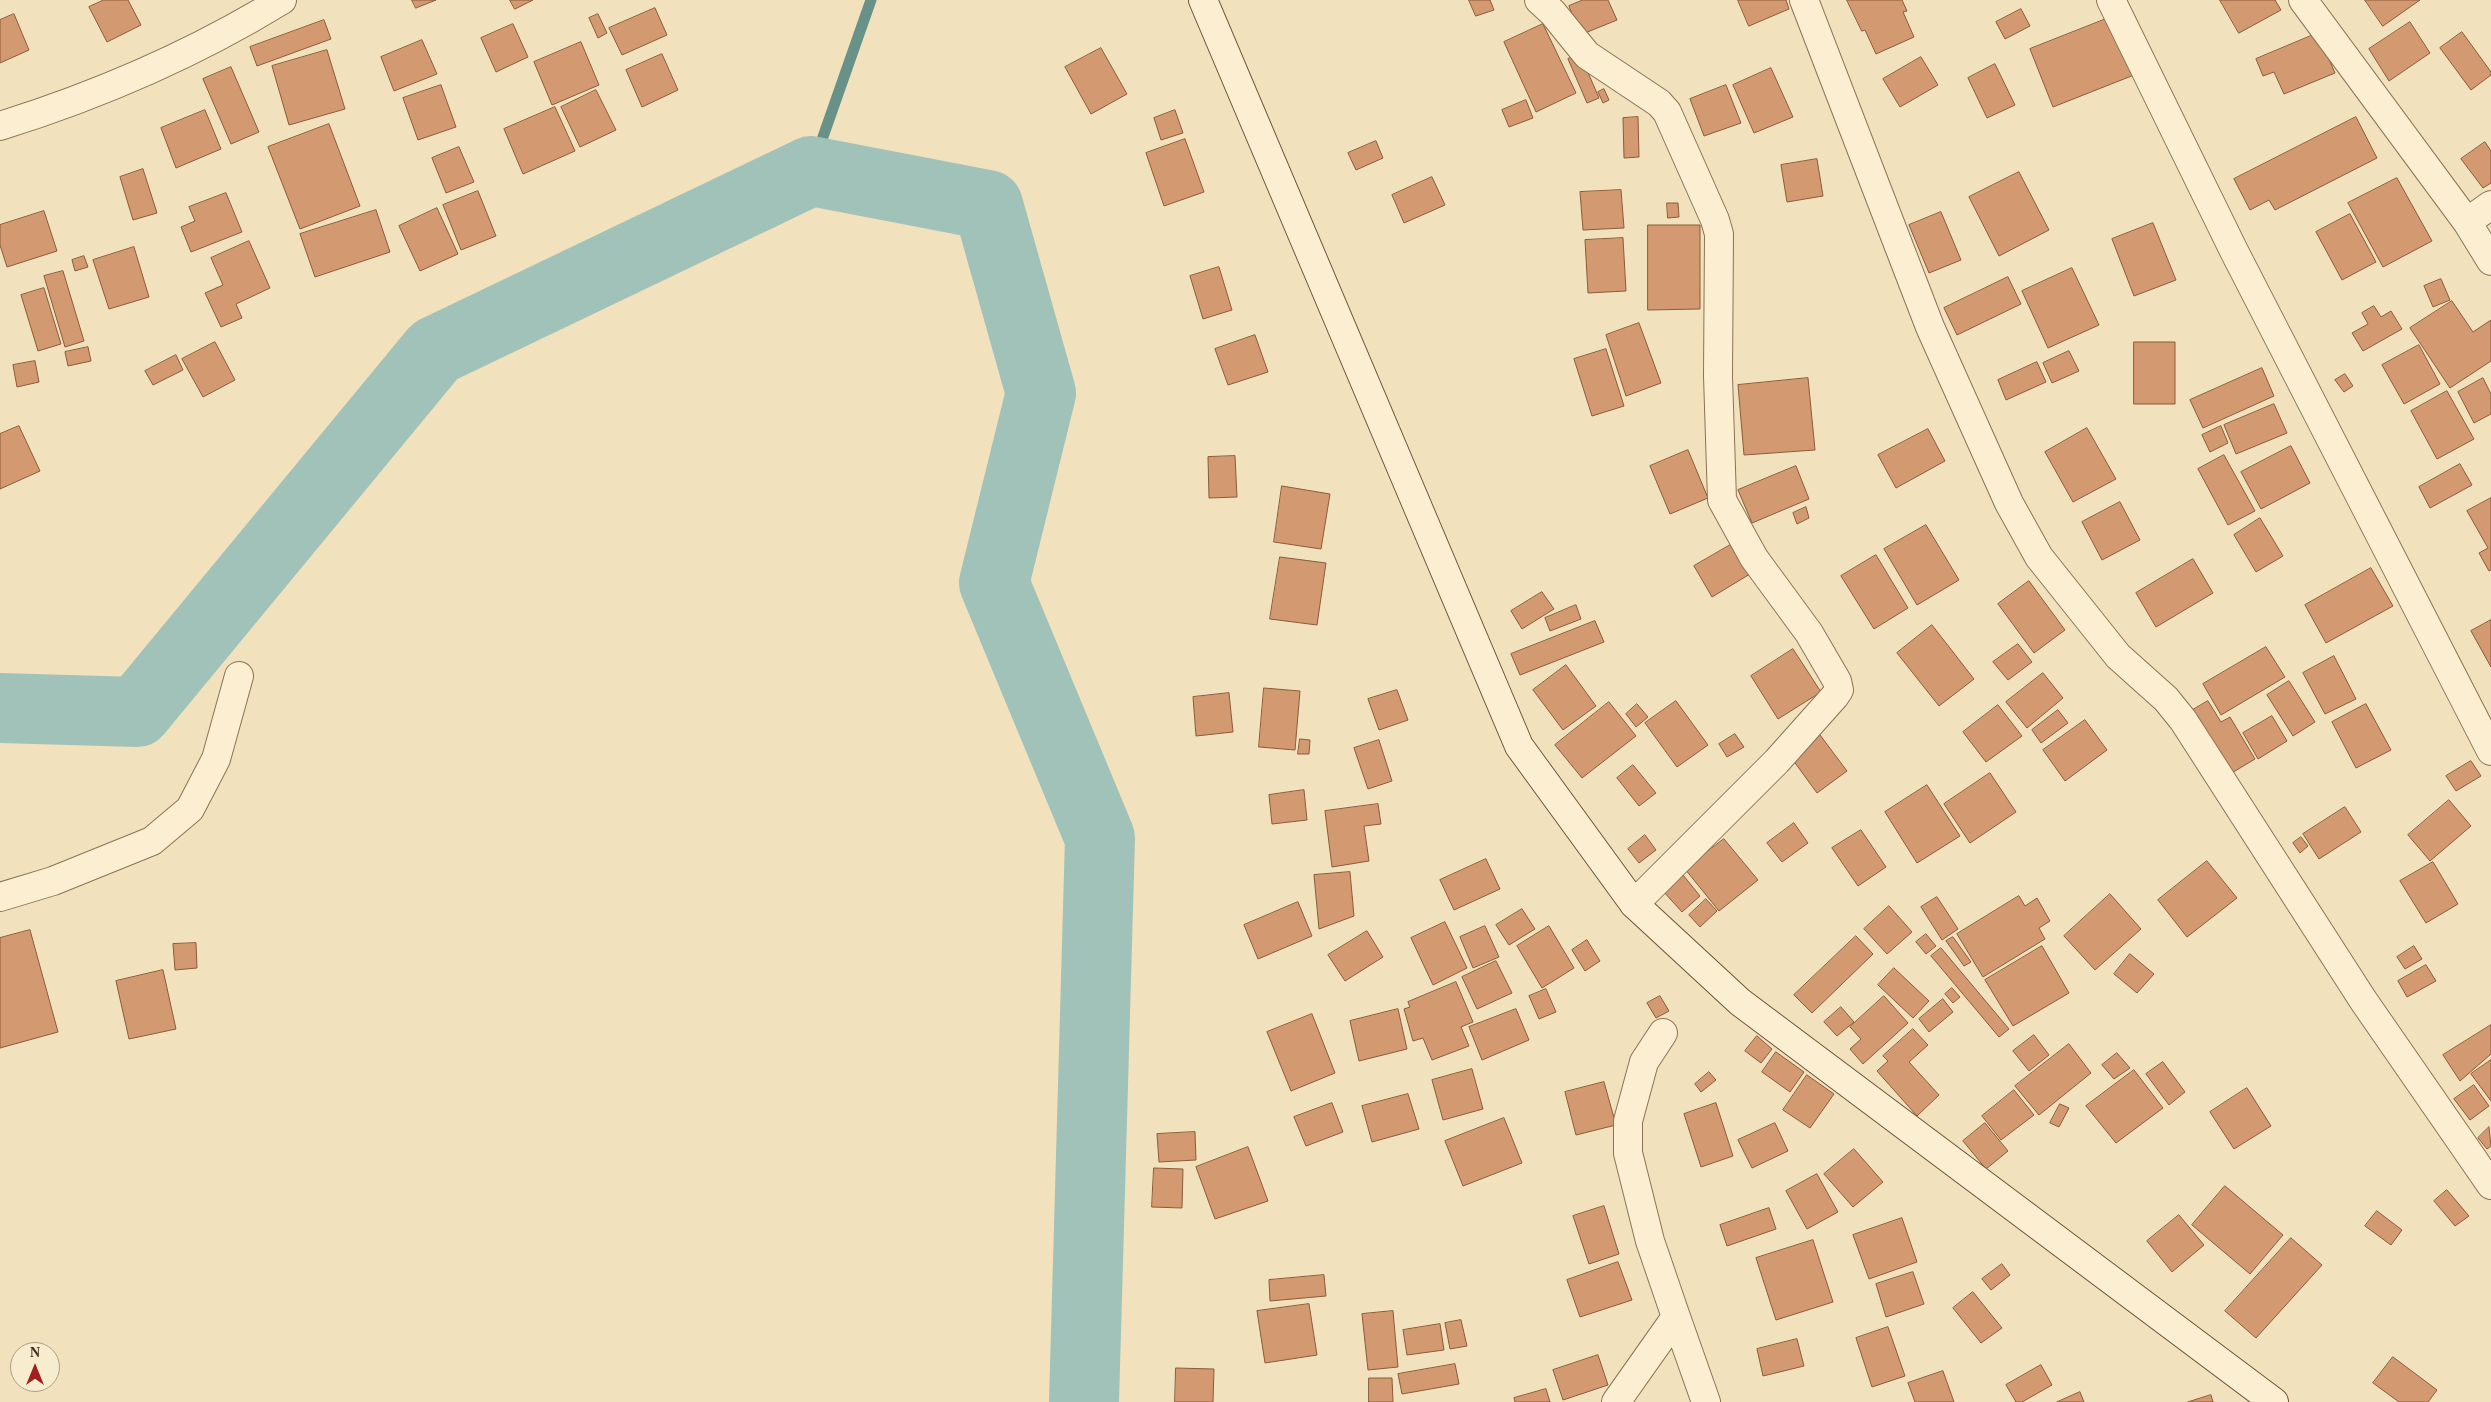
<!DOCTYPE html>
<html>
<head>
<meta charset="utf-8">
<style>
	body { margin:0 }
	#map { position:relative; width:2491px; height:1402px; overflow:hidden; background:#f1e2bd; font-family:Georgia,serif }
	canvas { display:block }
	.north { position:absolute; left:10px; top:1342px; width:50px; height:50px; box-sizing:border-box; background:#f8ecce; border:1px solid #ac9e86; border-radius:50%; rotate:0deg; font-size:14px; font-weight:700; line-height:20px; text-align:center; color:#39291b }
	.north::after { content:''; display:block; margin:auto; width:18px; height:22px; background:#9f2021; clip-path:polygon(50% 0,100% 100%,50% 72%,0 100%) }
</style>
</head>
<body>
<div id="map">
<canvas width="2491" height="1402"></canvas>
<div class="north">N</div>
</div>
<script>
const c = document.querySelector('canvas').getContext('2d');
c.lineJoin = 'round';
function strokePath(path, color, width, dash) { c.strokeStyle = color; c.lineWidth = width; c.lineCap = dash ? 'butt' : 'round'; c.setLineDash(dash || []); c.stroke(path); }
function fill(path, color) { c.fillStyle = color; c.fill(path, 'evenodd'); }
strokePath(new Path2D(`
	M811 171 871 0`), '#689187', 11);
strokePath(new Path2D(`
	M0 708 137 712 435 351 811 171 988 205 1041 393 994 583 1100 838 1084 1402`), '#a1c2b9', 70);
const building = new Path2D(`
	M104 0H128L141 25 107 42 89 7Z
	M412 0H436L416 8Z
	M510 0H533L515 9Z
	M1469 0H1490L1494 10 1476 16Z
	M1583 0H1608L1617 20 1580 35 1569 6Z
	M1738 0H1786L1789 9 1749 26Z
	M1847 0H1902L1907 11 1903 12 1914 37 1876 54 1865 30 1862 31Z
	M2220 0H2275L2281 10 2239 33Z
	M2365 0H2420L2383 26Z
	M655 8 667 35 622 55 609 28Z
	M2021 9 2030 26 2005 39 1996 22Z
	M14 14 29 50 0 63V20Z
	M598 14 607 33 598 38 589 18Z
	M2111 17 2134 75 2053 107 2030 49Z
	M324 20 331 39 257 66 250 47Z
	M2410 22 2430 53 2389 81 2369 49Z
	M513 24 528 57 496 72 481 38Z
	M1543 24 1576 93 1536 112 1504 42Z
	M2462 32 2491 72V75L2471 90 2440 48Z
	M2318 33 2335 73 2284 94 2274 72 2263 76 2256 59Z
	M422 40 437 74 394 91 381 57Z
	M581 42 599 85 552 105 534 62Z
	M1101 48 1127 94 1091 114 1065 67Z
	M327 50 345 109 289 125 272 66Z
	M662 54 678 90 642 107 626 70Z
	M1580 54 1599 98 1587 103 1568 59Z
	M1921 57 1938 85 1900 107 1883 79Z
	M1995 64 2015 105 1987 118 1968 78Z
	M231 67 259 132 231 144 203 79Z
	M1771 68 1793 117 1754 133 1733 85Z
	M441 85 456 127 418 140 403 98Z
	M1726 85 1741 123 1704 136 1690 99Z
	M1604 89 1609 100 1603 103 1598 92Z
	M596 90 616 130 580 147 561 107Z
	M1526 100 1533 118 1509 127 1502 110Z
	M555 107 575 151 523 174 504 129Z
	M205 110 221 149 176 168 161 128Z
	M1175 110 1183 133 1161 140 1154 118Z
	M1638 117 1639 157 1624 158 1623 118Z
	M2356 117 2377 158 2275 210 2269 200 2250 210 2234 179Z
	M329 124 360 206 300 229 268 147Z
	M1185 139 1204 192 1164 206 1146 153Z
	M1376 141 1383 158 1356 170 1348 153Z
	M2485 142 2491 151V183L2483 188 2461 159Z
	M459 147 474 182 446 193 432 158Z
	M1817 159 1823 196 1787 202 1781 165Z
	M143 169 157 213 133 220 120 177Z
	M2019 172 2049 230 1999 256 1969 197Z
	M1432 177 1445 205 1404 223 1392 195Z
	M2397 178 2432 241 2383 267 2348 203Z
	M1621 190 1624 228 1583 230 1580 192Z
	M478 191 496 236 461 250 443 205Z
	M226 193 242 232 191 252 181 227 195 221 189 207Z
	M1667 203H1678L1679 217 1668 218Z
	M437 208 458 254 420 271 399 226Z
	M376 210 390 252 315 277 300 234Z
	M44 211 57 251 7 267 0 245V225Z
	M1941 212 1961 260 1929 273 1909 225Z
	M2350 214 2376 262 2342 280 2316 232Z
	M2153 223 2176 280 2134 296 2112 239Z
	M1648 225H1700V309L1648 310Z
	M1623 238 1626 291 1588 293 1585 240Z
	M249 241 270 288 236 304 242 318 221 327 205 293 223 285 211 258Z
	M134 247 149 297 109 309 93 260Z
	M84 256 88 267 75 271 72 260Z
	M1219 267 1232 310 1203 319 1190 276Z
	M2072 268 2099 325 2048 348 2022 291Z
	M63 271 84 341 65 347 44 276Z
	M2008 277 2021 304 1957 335 1944 308Z
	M2441 279 2450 300 2433 307 2424 286Z
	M44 288 61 344 38 351 21 295Z
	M2452 301 2473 332 2491 320V361L2450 388 2410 328Z
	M2374 306 2381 317 2391 311 2402 329 2363 351 2352 333 2368 324 2362 313Z
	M1639 323 1661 383 1626 396 1606 335Z
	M1255 335 1268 372 1228 385 1215 349Z
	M215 342 235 380 203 397 182 359Z
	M2134 342H2175V404H2134Z
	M2419 345 2440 384 2404 404 2382 365Z
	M88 347 91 361 68 366 65 352Z
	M1606 349 1624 406 1592 416 1574 359Z
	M2069 351 2079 371 2052 383 2043 363Z
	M176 355 183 370 153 385 145 371Z
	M35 361 39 382 17 387 13 365Z
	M2037 362 2046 382 2006 400 1998 380Z
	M2262 368 2274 396 2203 428 2190 400Z
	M2345 374 2353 386 2344 392 2335 380Z
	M1808 378 1815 450 1744 455 1738 385Z
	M2483 378 2491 394V414L2474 423 2458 392Z
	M2447 391 2474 439 2437 459 2411 411Z
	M2274 404 2287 433 2236 454 2224 425Z
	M19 426 40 471 0 489V434Z
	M2221 426 2228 443 2210 452 2202 435Z
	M2087 428 2116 479 2073 502 2045 452Z
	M1928 429 1945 461 1896 488 1878 455Z
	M2291 446 2310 483 2261 509 2241 472Z
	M1688 450 1708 498 1670 514 1650 466Z
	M2224 455 2255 511 2228 525 2198 469Z
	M1235 456 1237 497 1209 498 1208 457Z
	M2460 464 2472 485 2430 508 2419 487Z
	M1796 466 1809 499 1752 523 1738 490Z
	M1282 486 1330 494 1321 549 1274 542Z
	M2491 498V570L2489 571 2479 553 2488 548 2467 511Z
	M2120 502 2140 540 2102 560 2082 522Z
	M1806 507 1809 518 1797 524 1793 513Z
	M2260 518 2283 556 2256 572 2234 535Z
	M1926 525 1959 580 1917 605 1884 549Z
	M1732 544 1750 574 1712 597 1694 566Z
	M1876 555 1908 608 1874 629 1841 576Z
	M1280 557 1326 563 1317 625 1270 619Z
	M2193 559 2213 593 2156 627 2136 593Z
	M2371 568 2393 606 2326 643 2305 605Z
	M2029 581 2065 630 2034 653 1998 604Z
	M1542 592 1554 609 1522 629 1511 611Z
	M1576 605 1581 619 1550 631 1545 618Z
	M2491 620V667L2471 631Z
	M1595 621 1604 642 1520 675 1511 654Z
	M1932 625 1974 679 1939 706 1897 653Z
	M2018 644 2032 662 2008 680 1993 662Z
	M2266 647 2285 677 2221 715 2203 684Z
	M1793 649 1821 692 1778 719 1751 676Z
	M2334 656 2356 699 2325 714 2303 673Z
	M1566 665 1596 706 1563 730 1533 690Z
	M2043 673 2063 698 2027 728 2006 702Z
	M2289 681 2315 722 2293 736 2267 695Z
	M1264 688 1300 691 1295 750 1259 747Z
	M1397 690 1408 720 1379 730 1368 699Z
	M1229 693 1233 732 1196 736 1193 697Z
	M1676 701 1708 745 1677 767 1645 723Z
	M2208 701 2221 722 2230 717 2255 759 2230 774 2191 711Z
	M1609 702 1636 736 1582 778 1555 745Z
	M1637 704 1648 717 1636 727 1626 714Z
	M2366 704 2391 750 2356 768 2332 722Z
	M1998 705 2022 736 1986 762 1963 732Z
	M2058 710 2068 723 2041 743 2032 730Z
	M2272 716 2287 741 2258 759 2243 733Z
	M2085 720 2107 750 2065 781 2043 750Z
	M1735 734 1744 747 1727 757 1719 744Z
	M1820 735 1847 771 1817 793 1790 756Z
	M1300 739 1310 740 1309 754H1298Z
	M1379 740 1392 781 1368 789 1354 748Z
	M2471 761 2481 776 2456 791 2446 776Z
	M1633 765 1656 793 1639 806 1617 778Z
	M1990 773 2016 812 1970 843 1944 804Z
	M1927 785 1960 836 1917 863 1885 812Z
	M1304 790 1307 820 1272 824 1269 795Z
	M2449 800 2471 826 2430 861 2408 835Z
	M1378 804 1381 824 1364 826 1369 861 1332 867 1325 811Z
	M2345 807 2361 832 2319 859 2303 834Z
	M1794 823 1808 843 1782 862 1767 843Z
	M1861 830 1886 867 1858 886 1832 848Z
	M1645 835 1656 850 1639 863 1628 849Z
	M2301 837 2308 846 2300 853 2293 843Z
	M1724 839 1758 880 1719 911 1685 869Z
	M1486 859 1500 889 1454 910 1440 880Z
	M2207 861 2237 898 2187 937 2158 900Z
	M2433 862 2458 904 2426 923 2400 881Z
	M1350 872 1354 916 1319 929 1314 875Z
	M1683 875 1700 896 1682 912 1663 891Z
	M2110 894 2141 929 2095 970 2064 936Z
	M2019 896 2025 906 2037 898 2050 921 2039 928 2045 939 1983 977 1957 934Z
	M1937 897 1958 929 1942 940 1921 907Z
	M1706 899 1717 911 1700 927 1689 915Z
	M1298 902 1312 936 1258 959 1244 925Z
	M1889 906 1912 932 1887 954 1864 929Z
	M1522 909 1535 929 1509 945 1496 925Z
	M1445 922 1467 968 1433 985 1411 938Z
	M1485 926 1499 957 1473 968 1460 937Z
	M1549 926 1574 968 1542 988 1517 946Z
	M30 930 58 1032 0 1048V938Z
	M1367 931 1383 957 1345 981 1328 955Z
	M1926 934 1936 946 1926 954 1916 942Z
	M1856 936 1873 954 1812 1013 1794 995Z
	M1953 937 1971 962 1964 966 1946 941Z
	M1587 940 1600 961 1585 971 1572 950Z
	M196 943 197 968 175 970 173 944Z
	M2042 946 2069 993 2013 1026 1985 980Z
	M2414 946 2422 959 2405 969 2397 957Z
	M1941 948 2009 1029 1999 1037 1931 956Z
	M2130 954 2154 974 2137 993 2114 974Z
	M1496 961 1512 993 1477 1009 1462 977Z
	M2426 965 2436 981 2407 997 2398 981Z
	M1894 968 1929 1001 1913 1018 1878 985Z
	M163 970 176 1029 129 1039 116 981Z
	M1456 982 1473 1022 1461 1027 1469 1046 1432 1060 1423 1038 1413 1041 1404 1009 1410 1007 1408 1002Z
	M1952 988 1960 997 1953 1003 1945 994Z
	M1546 989 1556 1012 1539 1019 1529 996Z
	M1660 996 1669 1011 1656 1018 1647 1003Z
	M1884 996 1908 1023 1863 1064 1850 1049 1861 1039 1850 1027Z
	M1943 999 1953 1012 1929 1032 1919 1019Z
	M1841 1007 1854 1022 1837 1036 1824 1022Z
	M1398 1009 1407 1049 1359 1061 1350 1021Z
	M1516 1009 1529 1040 1482 1060 1469 1027Z
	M1312 1014 1335 1073 1291 1091 1267 1032Z
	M2491 1025V1054L2460 1081 2443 1055Z
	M1913 1029 1928 1045 1909 1062 1939 1095 1917 1116 1877 1071 1888 1061 1883 1056Z
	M2034 1035 2049 1055 2029 1071 2013 1051Z
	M1757 1036 1772 1049 1761 1063 1745 1051Z
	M2069 1044 2091 1073 2039 1115 2015 1086Z
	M1776 1052 1804 1072 1790 1092 1762 1072Z
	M2117 1053 2130 1068 2114 1079 2102 1065Z
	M2491 1060V1101L2471 1074Z
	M2163 1062 2185 1092 2169 1105 2146 1074Z
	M1472 1069 1483 1109 1443 1120 1432 1080Z
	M2134 1070 2163 1108 2116 1143 2086 1106Z
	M1709 1072 1716 1080 1701 1092 1695 1084Z
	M1807 1075 1834 1094 1810 1128 1783 1110Z
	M1604 1082 1616 1125 1576 1135 1565 1092Z
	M2474 1085 2489 1106 2470 1120 2454 1099Z
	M2247 1088 2271 1126 2234 1149 2210 1112Z
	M2014 1090 2034 1115 2001 1140 1982 1116Z
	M1408 1094 1419 1129 1372 1142 1362 1106Z
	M1332 1103 1343 1132 1306 1146 1294 1117Z
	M1716 1103 1733 1156 1701 1167 1684 1114Z
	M2060 1104 2069 1108 2059 1127 2050 1123Z
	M1504 1118 1522 1163 1463 1186 1445 1141Z
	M1775 1123 1788 1151 1752 1168 1738 1140Z
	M1985 1123 2008 1151 1986 1169 1963 1141Z
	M2489 1127 2491 1146 2487 1149 2478 1138Z
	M1195 1132 1196 1160 1159 1162 1157 1134Z
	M1248 1147 1268 1201 1215 1219 1196 1167Z
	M1854 1149 1883 1182 1853 1207 1824 1174Z
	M1154 1168 1183 1169 1182 1208 1152 1207Z
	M1817 1174 1838 1212 1807 1229 1786 1191Z
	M2225 1186 2283 1235 2250 1274 2192 1225Z
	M2447 1190 2469 1216 2455 1226 2434 1201Z
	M1604 1206 1619 1254 1589 1264 1573 1216Z
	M1769 1208 1776 1229 1727 1246 1720 1225Z
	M2377 1211 2402 1230 2391 1245 2365 1226Z
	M2179 1215 2204 1245 2172 1272 2147 1241Z
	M1902 1218 1917 1262 1869 1279 1853 1235Z
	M2291 1238 2322 1265 2256 1338 2225 1311Z
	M1813 1240 1833 1302 1776 1320 1756 1258Z
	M1618 1262 1632 1300 1580 1317 1567 1280Z
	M2002 1264 2010 1275 1991 1290 1982 1279Z
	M1913 1272 1924 1304 1886 1317 1876 1284Z
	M1324 1275 1326 1296 1270 1301 1269 1280Z
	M1973 1292 2002 1328 1981 1343 1953 1308Z
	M1309 1304 1317 1355 1265 1363 1257 1311Z
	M1393 1311 1398 1367 1368 1370 1362 1314Z
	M1461 1320 1467 1346 1450 1349 1445 1323Z
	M1440 1324 1444 1350 1407 1355 1403 1330Z
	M1888 1327 1905 1376 1872 1387 1856 1338Z
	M1797 1339 1804 1366 1763 1376 1757 1349Z
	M1598 1355 1608 1385 1563 1400 1553 1370Z
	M2393 1357 2437 1390 2428 1402H2399L2373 1383Z
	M1455 1364 1459 1384 1402 1394 1398 1374Z
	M2041 1365 2052 1385 2022 1402H2016L2006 1385Z
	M1176 1368 1214 1369 1213 1402H1175Z
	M1943 1371 1954 1402H1915L1908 1383Z
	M1369 1378H1392L1393 1402H1369Z
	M1546 1389 1550 1402H1515L1514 1398Z
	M2080 1392 2084 1402H2057Z
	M2211 1395 2213 1402H2188Z`);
fill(building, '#d39970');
strokePath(building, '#8c5a39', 1);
const street = new Path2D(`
	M1539 0 1553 13 1587 55 1659 103 1667 112 1715 220 1719 234 1718 376 1722 500 1754 558 1809 633 1837 681 1839 690 1835 696 1777 761 1634 904
	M1804 0 1930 327 2009 503 2039 557 2118 656 2166 699 2183 720 2363 1000 2491 1185
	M2111 0 2234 251 2491 751
	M2303 0 2467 222 2491 261
	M0 126C99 95 194 54 282 0
	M2467 222 2491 205
	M0 897 53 881 152 841 190 809 216 759 239 676
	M1676 1317 1706 1402
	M1616 1402 1676 1317 1650 1241 1628 1153V1121L1644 1062 1663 1033`);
const secondary = new Path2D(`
	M1203 0 1519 746 1634 904 1740 1002 2274 1402`);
strokePath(street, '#8b7255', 30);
strokePath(secondary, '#6d5238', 30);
strokePath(street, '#fcefd1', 28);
strokePath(secondary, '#fcefd1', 28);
</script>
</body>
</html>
